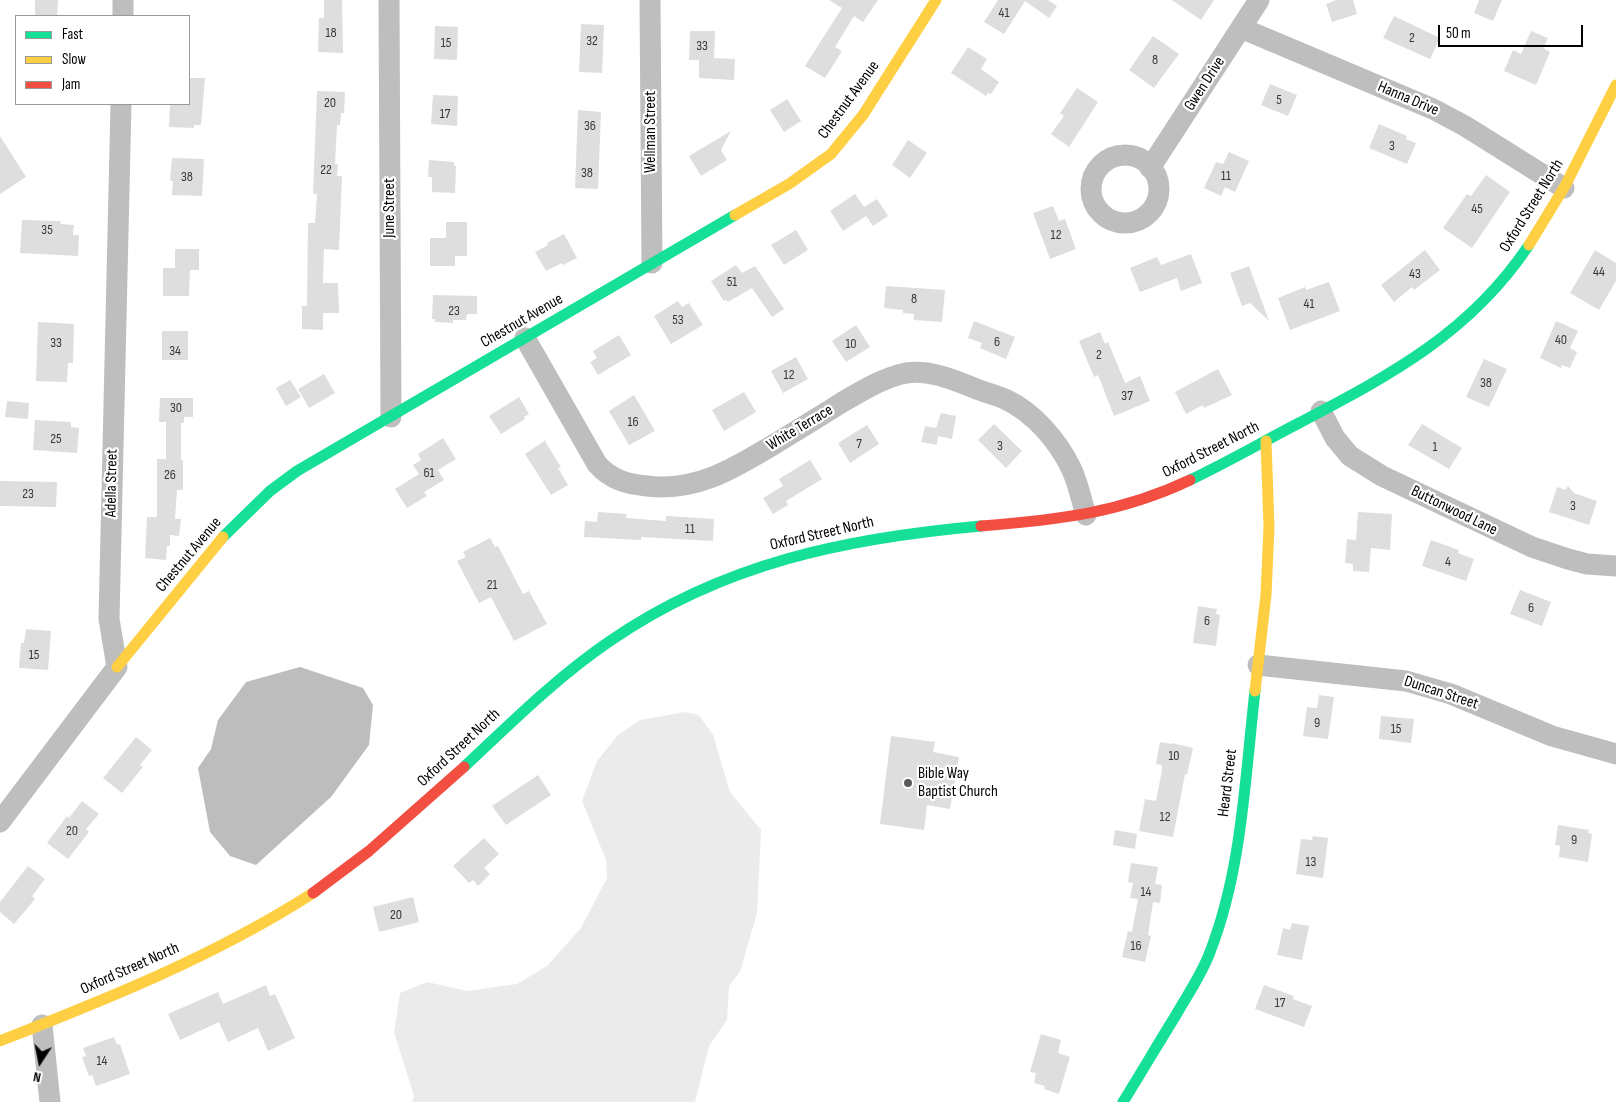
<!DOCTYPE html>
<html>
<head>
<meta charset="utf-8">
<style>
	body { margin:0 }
	#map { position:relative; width:1616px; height:1102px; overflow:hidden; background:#fff; font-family:"Sofia Sans Condensed",sans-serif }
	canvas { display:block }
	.legend { position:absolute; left:15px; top:15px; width:175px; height:90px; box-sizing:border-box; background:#fff; border:1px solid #999; margin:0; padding:6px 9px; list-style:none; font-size:15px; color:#000 }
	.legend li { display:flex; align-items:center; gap:10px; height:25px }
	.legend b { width:25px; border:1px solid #999 }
	.north { position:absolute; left:15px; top:1037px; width:50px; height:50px; -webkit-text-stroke:4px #fff; paint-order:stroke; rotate:191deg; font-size:14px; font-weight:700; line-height:20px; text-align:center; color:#000 }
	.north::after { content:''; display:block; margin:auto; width:18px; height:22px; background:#000; clip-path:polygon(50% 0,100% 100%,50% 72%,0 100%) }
	.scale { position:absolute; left:1438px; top:25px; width:145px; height:22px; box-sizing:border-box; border:2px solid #000; border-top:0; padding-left:6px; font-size:15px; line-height:18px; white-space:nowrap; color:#000; -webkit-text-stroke:4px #fff; paint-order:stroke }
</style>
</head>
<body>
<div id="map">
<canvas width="1616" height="1102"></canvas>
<ul class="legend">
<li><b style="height:6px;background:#16e098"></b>Fast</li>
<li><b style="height:6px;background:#ffcf43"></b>Slow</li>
<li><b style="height:6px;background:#f24e42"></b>Jam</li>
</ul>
<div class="north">N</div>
<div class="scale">50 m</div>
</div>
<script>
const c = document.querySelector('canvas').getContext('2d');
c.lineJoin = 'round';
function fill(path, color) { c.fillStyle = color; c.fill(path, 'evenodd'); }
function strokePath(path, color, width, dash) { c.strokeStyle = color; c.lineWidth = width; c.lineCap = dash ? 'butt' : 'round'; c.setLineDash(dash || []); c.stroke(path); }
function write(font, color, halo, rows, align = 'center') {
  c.font = font + ' "Sofia Sans Condensed",sans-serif'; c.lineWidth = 4.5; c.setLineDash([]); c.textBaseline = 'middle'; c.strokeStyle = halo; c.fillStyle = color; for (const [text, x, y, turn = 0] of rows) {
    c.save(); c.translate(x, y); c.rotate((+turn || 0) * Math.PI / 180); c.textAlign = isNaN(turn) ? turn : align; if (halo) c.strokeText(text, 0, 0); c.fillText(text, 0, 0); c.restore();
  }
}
fill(new Path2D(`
	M685 712 699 715 713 735 730 792 761 830 757 913 740 972 729 986 727 1020 709 1046 695 1102H412L414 1096 394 1032 400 993 427 982 467 991 517 984 547 966 581 928 607 878 606 860 582 801 597 761 618 735 640 720Z`), '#ebebeb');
fill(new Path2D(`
	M300 667 363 688 373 705 369 745 331 797 256 865 230 856 210 832 198 768 211 749 218 720 246 682Z`), '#bdbdbd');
fill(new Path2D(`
	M35 0H58L57 16H35Z
	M324 0H342L343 53 318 52 319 18H324Z
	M829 0H878L863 22 854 16 835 47 842 51 825 78 805 66 842 8Z
	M998 0H1048L1057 6 1049 18 1025 1 1004 34 984 22Z
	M1172 0H1214L1201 20Z
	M1336 0H1353L1357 14 1332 22 1326 4Z
	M1479 0H1502L1493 21 1474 13Z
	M1394 16 1440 38 1430 59 1383 38Z
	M581 24 604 25 602 73 579 72Z
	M435 26 458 27 457 60 434 59Z
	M690 31H715L714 58 735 59 734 80 699 78V60H689Z
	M1531 31 1548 38 1543 48 1550 52 1536 85 1504 71 1513 50 1521 54Z
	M1153 36 1179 54 1154 88 1129 70Z
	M968 47 987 59 981 69 999 82 991 94 988 93 986 96 951 73Z
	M189 78H205L201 125H194V128L169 127 170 104H189Z
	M1270 84 1297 95 1288 116 1261 105Z
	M1077 88 1098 102 1069 147 1051 134 1064 116 1060 113Z
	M317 91 345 92 344 113H341L340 125H337L335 164H338L337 176H342L339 250 324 249 323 283H338L339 313H323V330L302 329V306H307L308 223H315L317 194H313Z
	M433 95 458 96 457 126 431 124Z
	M787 99 801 121 784 132 770 110Z
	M578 110 601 112 598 189 575 188Z
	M1379 124 1407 136 1406 139 1416 143 1407 164 1369 148Z
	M731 131 721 150 727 160 701 176 689 156Z
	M0 136 26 177 0 194Z
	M908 140 927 153 910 178 892 165Z
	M1229 152 1249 161 1235 192 1225 187 1221 196 1204 188 1216 162 1223 164Z
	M172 158 204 159 202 196 172 195 173 181H170Z
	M429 160 454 162V166H456L455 193 432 192V177H428Z
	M1486 175 1510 192 1472 248 1443 228 1467 194 1471 196Z
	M855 194 864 207 877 199 888 216 873 226 866 216 843 231 830 211Z
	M1053 206 1059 221 1065 219 1076 249 1050 259 1033 213Z
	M22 220 61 221 60 224 74 225 73 235H79L78 256 20 253Z
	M446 222H467V256H455V266H430V238H446Z
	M796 230 808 250 784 265 771 245Z
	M564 234 577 258 563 265 562 263 546 271 535 252 548 245 547 243Z
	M175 249H199V270H190L189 296H163V268H175Z
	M1425 250 1440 270 1414 290 1412 287 1394 302 1381 285Z
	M1595 250 1616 263V281L1599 310 1570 293Z
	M1191 254 1202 283 1181 291 1177 278 1140 292 1130 268 1157 257 1161 265Z
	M736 265 742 273 755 266 784 309 772 317 752 288 728 302 726 300 724 301 711 281Z
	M1249 266 1269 321 1250 303 1242 306 1230 273Z
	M1329 282 1340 311 1290 330 1278 298 1305 287 1306 290Z
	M886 286 945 290 942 322 914 320V314L903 313V310L884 308Z
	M433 295 477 296V314H467L466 320H453V323L435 322V319H432Z
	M678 301 682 307 689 303 703 325 671 344 654 316Z
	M974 321 1015 337 1006 359 980 348 982 343 968 338Z
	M1556 321 1578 331 1570 348 1577 352 1570 368 1562 365 1561 368 1540 358Z
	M38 322 74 324 73 363H68L67 382 36 381Z
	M856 325 870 347 846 362 832 341Z
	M162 331H188V360H162Z
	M1100 332 1105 344 1108 342 1125 383 1140 376 1150 401 1114 416 1098 375 1094 377 1079 341Z
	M619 335 631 355 598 375 590 362 597 358 593 351Z
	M796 357 808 379 783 393 771 371Z
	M1484 359 1507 369 1489 407 1466 397Z
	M1218 369 1232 395 1204 408 1203 405 1186 414 1175 392Z
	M324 374 335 393 309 408 298 389Z
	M290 380 301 397 286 406 276 388Z
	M744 392 756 412 724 431 712 410Z
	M634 395 655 431 629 445 609 411Z
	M519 397 529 414 524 417 525 419 501 434 489 416Z
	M160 398H193V417H184V423H181V460H183V490H177L175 519H181L179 536 170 535V546H167L166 560 145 558 147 517H157V459H166V422H159Z
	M7 401 29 403 28 419 5 417Z
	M941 413 956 416 952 439 938 436 937 445 921 442 925 426 936 428Z
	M35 420 71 422V427L79 428 77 453 33 450Z
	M994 424 1022 451 1006 468 978 440Z
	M1422 424 1462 448 1449 469 1408 445Z
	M867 425 879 444 850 463 838 443Z
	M443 438 456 459 438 470 444 480 424 492 427 496 407 508 395 489 419 474 413 465 421 460 418 454Z
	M546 440V443L561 467 558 468 568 485 551 495 525 454Z
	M810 460 822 479 786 501 788 505 773 514 763 498 783 486 779 479Z
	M0 481 57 482 56 507 0 506Z
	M1568 486 1574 493 1597 501 1589 525 1549 512 1557 487 1565 490Z
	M598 512 627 514 626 518 666 521V516L714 519 713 541 641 537V540L584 537 585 521 597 522Z
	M1358 512 1392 514 1390 550 1371 548 1369 572 1353 571V564L1345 563 1347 539 1356 540Z
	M490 538 495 547 498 546 523 594 529 591 547 624 514 641 491 597 479 603 457 561 466 557 463 552Z
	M1431 540 1459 550 1458 553 1474 559 1466 581 1422 566Z
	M1520 590 1551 602 1542 626 1510 614Z
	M1198 606 1217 609 1216 614 1220 615 1216 646 1193 643Z
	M26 629 51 631 48 670 19 668 21 643H24Z
	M1319 695 1334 697 1328 739 1303 736 1307 707 1317 708Z
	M1381 716 1414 719 1411 743 1379 739Z
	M891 736 935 742 933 752 959 757 950 809 927 805 924 830 880 824Z
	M136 737 152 750 140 765 143 767 122 793 103 778Z
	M1160 742 1172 744V743L1193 748 1187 775 1185 774 1173 837 1139 831 1145 799 1156 801 1162 770V765L1156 764Z
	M538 775 551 795 506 825 492 806Z
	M82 801 99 814 86 829 89 832 68 859 47 843 67 816 69 818Z
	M1558 825 1589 830 1588 833 1592 834 1588 862 1559 857 1560 846 1555 845Z
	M1115 830 1137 834 1135 849 1113 845Z
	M1313 836 1328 838 1323 878 1296 874 1301 839 1312 840Z
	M484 838 499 854 484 868 490 874 478 886 473 880 469 883 453 866Z
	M1131 863 1158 867 1155 884 1162 885 1160 903 1153 902 1148 935 1151 936 1145 962 1122 957 1128 931 1132 932 1138 899 1130 898 1133 883 1128 882Z
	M28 866 45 879 32 896 35 899 14 924 0 912V902Z
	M413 897 419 922 379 932 373 907Z
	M1292 923 1309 926 1302 960 1277 955 1283 928 1290 930Z
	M266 985 270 996 275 994 295 1038 268 1051 258 1028 228 1042 219 1022 180 1040 168 1014 218 992 223 1004Z
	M1264 985 1294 996 1293 999 1312 1006 1304 1027 1255 1009Z
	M1041 1034 1061 1040 1058 1053 1070 1057 1059 1094 1044 1089 1045 1086 1034 1083 1036 1073 1030 1072Z
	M114 1037 117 1045 120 1044 130 1074 96 1086 92 1075 89 1076 82 1057 86 1056 83 1048Z`), '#dedede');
strokePath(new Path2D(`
	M389 0 391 417
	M650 0 652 263
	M123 16V0
	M1241 28 1433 109 1465 126 1564 188
	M1091 189a34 34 0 1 1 68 0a34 34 0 1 1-68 0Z
	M1150 168 1259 0
	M525 338 597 464C611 480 627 484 647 486 696 492 733 469 773 445 796 431 819 417 841 403 862 391 882 378 906 373 932 369 958 382 982 391 991 394 999 396 1007 400 1034 413 1058 441 1071 468 1078 482 1081 499 1086 515
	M1321 411 1335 438 1350 456 1382 476 1532 547 1568 559 1587 564 1616 566
	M1258 665 1406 681 1451 694 1552 736 1616 754
	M0 822 117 667 109 619 121 104
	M42 1025 50 1102`), '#bebebe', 21);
strokePath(new Path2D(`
	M1190 480C1228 462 1264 441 1301 422 1392 374 1470 333 1529 245
	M223 537 270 491 297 471 735 215
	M464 767C511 723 557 677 610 641 723 563 847 538 981 526
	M1123 1102C1141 1073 1158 1044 1176 1015 1188 994 1202 974 1210 952 1242 870 1245 778 1255 691`), '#16e098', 11);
strokePath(new Path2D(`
	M735 215 789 184 831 154 863 115 936 0
	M1529 245 1565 186 1616 85
	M117 667 223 537
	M1255 691 1266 595 1269 527 1266 441
	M0 1041C107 999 215 956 313 893`), '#ffcf43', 11);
strokePath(new Path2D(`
	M981 526C1057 520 1121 513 1190 480
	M313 893 369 851 464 767`), '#f24e42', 11);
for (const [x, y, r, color] of [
	[908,783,5,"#595959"]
]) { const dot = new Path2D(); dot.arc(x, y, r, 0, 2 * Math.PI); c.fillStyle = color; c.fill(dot); strokePath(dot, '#fff', 2); }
write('14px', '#383838', null, [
	["41",1004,13],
	["18",331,33],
	["2",1412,38],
	["32",592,41],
	["15",446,43],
	["33",702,46],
	["8",1155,60],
	["5",1279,100],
	["20",330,103],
	["17",445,114],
	["36",590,126],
	["3",1392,146],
	["22",326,170],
	["38",587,173],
	["11",1226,176],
	["38",187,177],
	["45",1477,209],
	["35",47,230],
	["12",1056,235],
	["44",1599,272],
	["43",1415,274],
	["51",732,282],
	["8",914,299],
	["41",1309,304],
	["23",454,311],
	["53",678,320],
	["40",1561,340],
	["6",997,342],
	["33",56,343],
	["10",851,344],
	["34",175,351],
	["2",1099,355],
	["12",789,375],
	["38",1486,383],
	["37",1127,396],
	["30",176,408],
	["16",633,422],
	["25",56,439],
	["7",859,444],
	["3",1000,446],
	["1",1435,447],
	["61",429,473],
	["26",170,475],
	["23",28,494],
	["3",1573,506],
	["11",690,529],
	["4",1448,562],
	["21",492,585],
	["6",1531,608],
	["6",1207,621],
	["15",34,655],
	["9",1317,723],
	["15",1396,729],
	["10",1174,756],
	["12",1165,817],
	["20",72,831],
	["9",1574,840],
	["13",1311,862],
	["14",1146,892],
	["20",396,915],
	["16",1136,946],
	["17",1280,1003],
	["14",102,1061]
]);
write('16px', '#000', '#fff', [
	["Gwen Drive",1205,84,-57],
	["Hanna Drive",1408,99,23],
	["Chestnut Avenue",849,100,-54],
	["Wellman Street",651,132,-90],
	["Oxford Street North",1532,206,-58],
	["June Street",390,208,-90],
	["Chestnut Avenue",522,321,-30],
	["White Terrace",800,428,-31],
	["Oxford Street North",1211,450,-27],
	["Adella Street",112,483,-89],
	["Buttonwood Lane",1454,511,26],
	["Oxford Street North",822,534,-13],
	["Chestnut Avenue",189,555,-50],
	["Duncan Street",1441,693,18],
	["Oxford Street North",459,748,-43],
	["Heard Street",1228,783,-83],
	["Oxford Street North",130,969,-24]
]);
write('16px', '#000', '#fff', [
	["Bible Way",918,774],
	["Baptist Church",918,792]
], 'left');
</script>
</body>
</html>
